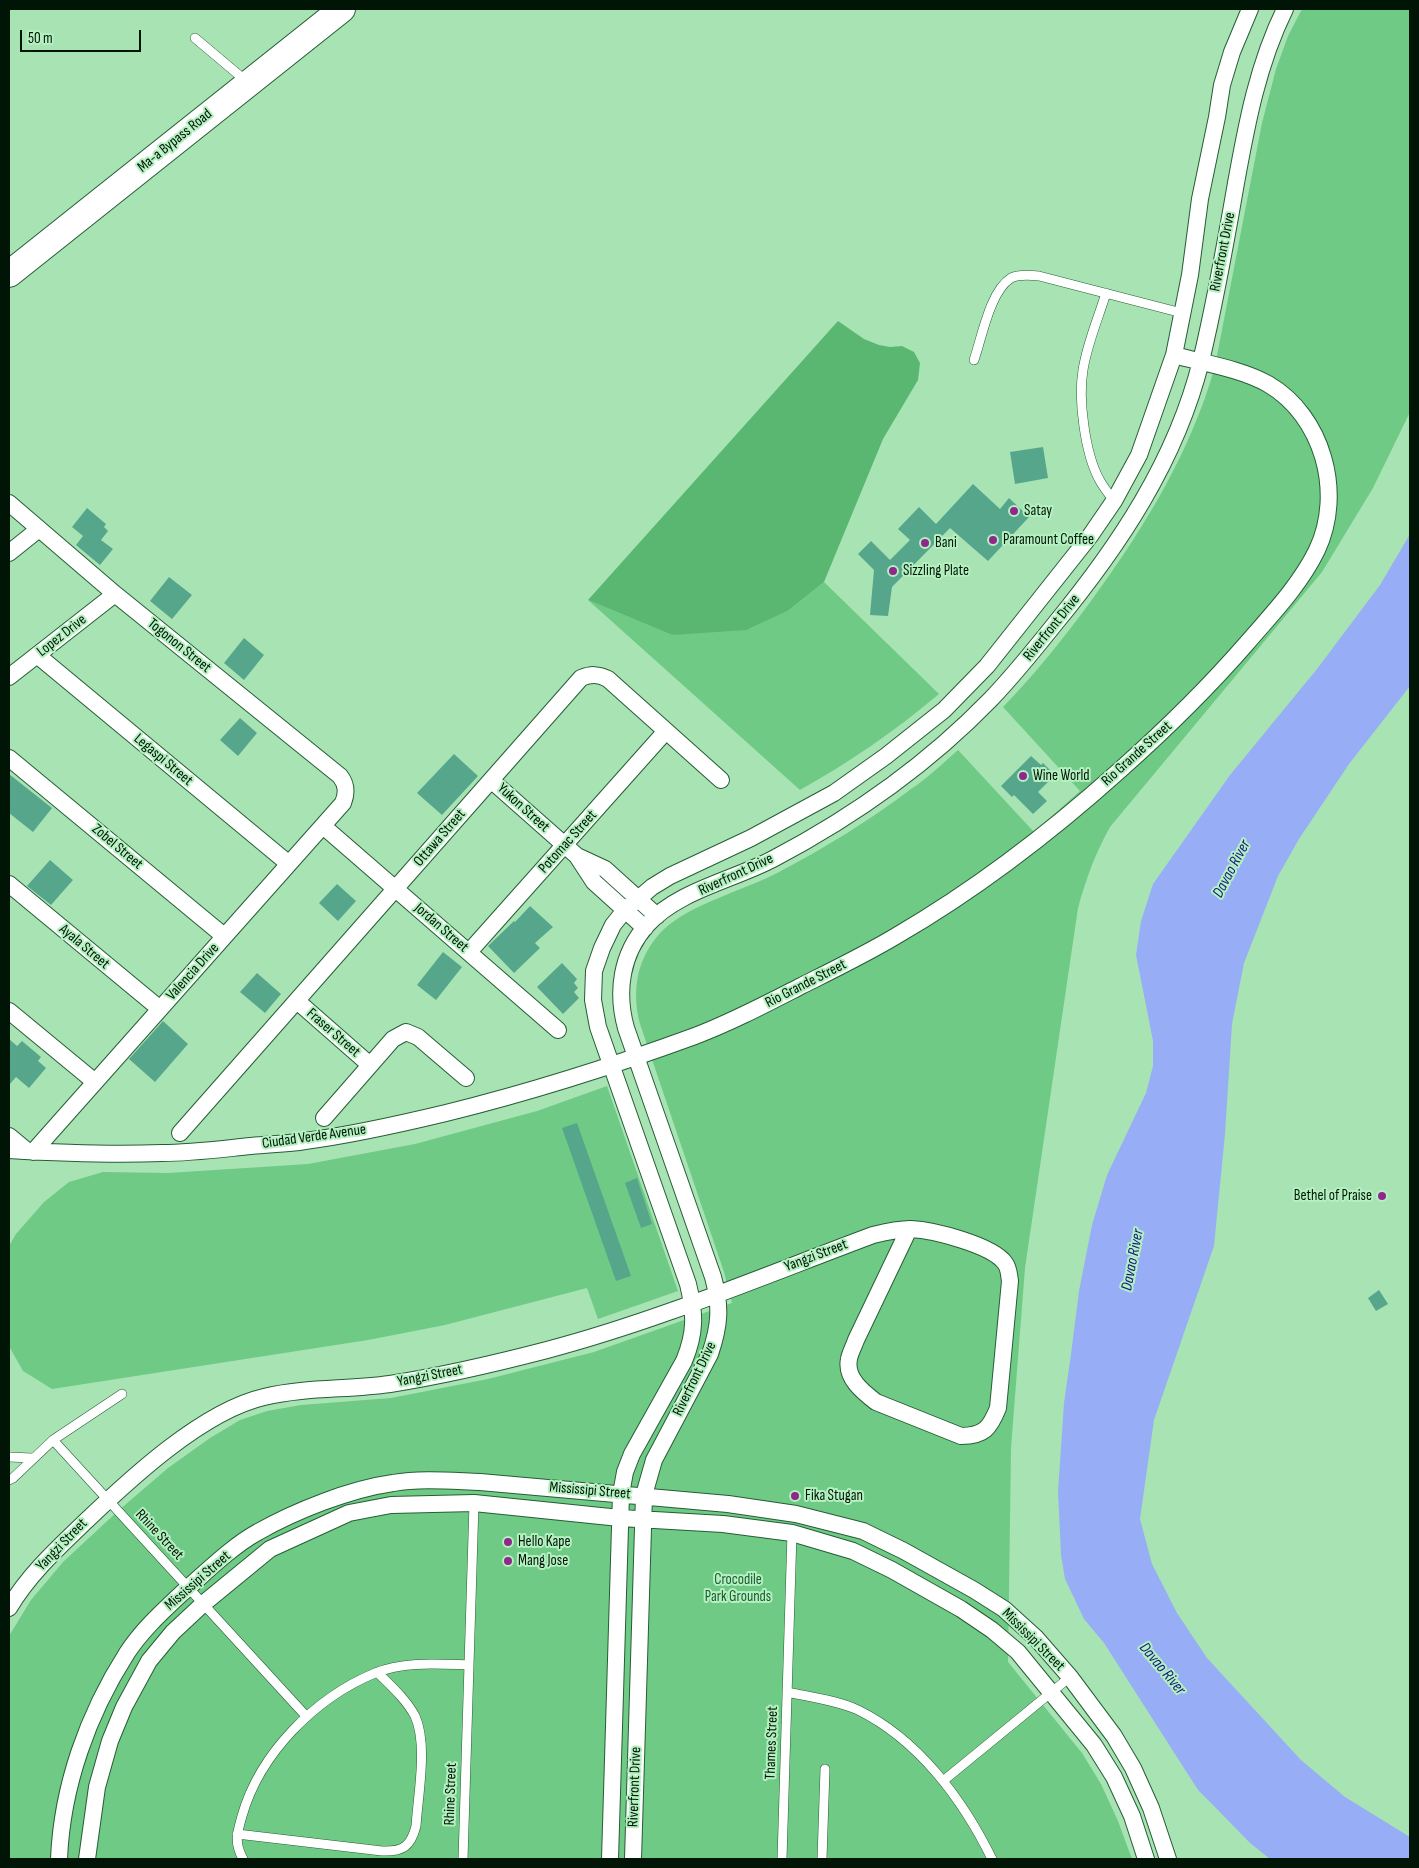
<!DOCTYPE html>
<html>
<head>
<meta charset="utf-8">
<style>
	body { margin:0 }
	#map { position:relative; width:1419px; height:1868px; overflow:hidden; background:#a8e3b4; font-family:"Sofia Sans Condensed",sans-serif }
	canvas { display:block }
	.frame { position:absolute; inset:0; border:10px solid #011506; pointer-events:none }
	.scale { position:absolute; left:20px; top:30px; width:121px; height:22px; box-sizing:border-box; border:2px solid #011506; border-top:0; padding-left:6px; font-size:15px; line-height:18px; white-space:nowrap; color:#011506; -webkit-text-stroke:4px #b4f0c0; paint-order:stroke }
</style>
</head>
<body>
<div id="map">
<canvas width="1419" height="1868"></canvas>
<div class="frame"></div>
<div class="scale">50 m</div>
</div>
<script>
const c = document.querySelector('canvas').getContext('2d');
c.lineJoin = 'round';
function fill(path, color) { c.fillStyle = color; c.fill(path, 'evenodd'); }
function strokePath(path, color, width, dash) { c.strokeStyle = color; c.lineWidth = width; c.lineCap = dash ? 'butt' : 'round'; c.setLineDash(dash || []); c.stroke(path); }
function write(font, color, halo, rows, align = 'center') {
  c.font = font + ' "Sofia Sans Condensed",sans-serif'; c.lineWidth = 4; c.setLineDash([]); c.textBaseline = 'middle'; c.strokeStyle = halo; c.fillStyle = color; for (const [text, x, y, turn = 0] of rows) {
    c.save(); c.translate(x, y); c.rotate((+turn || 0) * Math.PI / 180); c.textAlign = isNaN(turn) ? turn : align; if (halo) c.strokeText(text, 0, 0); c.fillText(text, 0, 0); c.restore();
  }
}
fill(new Path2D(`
	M1302 9H1410V412L1373 488 1322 572 1110 827C1095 854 1086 879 1078 908L1025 1268 1011 1448 1008 1662 1082 1753 1101 1784 1118 1821 1132 1859H9V1636L31 1600 63 1562 118 1511 168 1468 210 1438 240 1420 267 1411 301 1405 391 1398 488 1379 594 1352 732 1303 724 1272 640 1024C632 993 636 963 656 938 680 906 744 891 779 872 825 848 870 820 911 789 928 778 943 763 958 750L1034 832 1080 791 1003 707C1035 674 1064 638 1091 601 1143 530 1191 452 1215 366L1262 123 1276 69 1288 36Z
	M824 582 939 694C895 731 850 762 800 790L588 600 672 635 789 610Z
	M607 1086 678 1291 598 1319 587 1288 445 1325 368 1340 52 1389 23 1371 10 1348 9 1246 16 1234 44 1202 69 1182 103 1172 168 1173 308 1164 415 1144 537 1111Z`), '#6fca86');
fill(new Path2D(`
	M838 321 864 339 879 345 890 347 902 346 914 352 920 363 918 380 883 439 824 582 789 610 746 630 672 635 588 600Z`), '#59b772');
fill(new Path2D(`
	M1410 534V686L1349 764 1299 839 1278 876 1244 963 1232 1024 1225 1134 1214 1246 1154 1420 1140 1519 1152 1564 1177 1613 1207 1658 1301 1760 1345 1797 1410 1837V1859H1270L1250 1843 1213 1805 1198 1790 1104 1643 1084 1619 1065 1579 1061 1555 1058 1492 1064 1403 1071 1354 1079 1291 1092 1225 1107 1175 1146 1093 1153 1066V1041L1136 955 1141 921 1153 884 1230 775 1317 669 1380 585Z`), '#97aef6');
fill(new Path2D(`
	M1043 447 1048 478 1015 484 1010 452Z
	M973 484 1000 509 1009 498 1029 517 988 561 950 528 892 587 888 616 870 615 874 570 858 554 871 541 890 560 910 540 898 529 919 507 936 524Z
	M87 508 106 524 104 527 108 531 101 540 113 549 100 565 76 545 83 536 72 527Z
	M169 577 192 595 172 619 150 601Z
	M244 638 264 655 244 680 224 663Z
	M240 718 257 733 238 756 220 740Z
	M454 754 478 776 442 815 417 793Z
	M1031 756 1041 765 1043 763 1055 775 1038 792 1047 801 1033 814 1014 795 1012 797 1001 786Z
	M9 774 52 808 33 832 9 813Z
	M50 860 73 880 51 905 27 886Z
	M337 884 356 901 338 921 319 903Z
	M530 906 553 927 535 943 540 948 514 973 488 946 514 921 515 922Z
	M443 952 462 967 436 1000 417 985Z
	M562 963 577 979 574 983 578 988 574 992 579 998 563 1014 537 987Z
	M257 973 281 994 265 1013 240 992Z
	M163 1021 188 1044 155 1082 129 1059Z
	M9 1039 17 1046 22 1041 41 1057 38 1061 46 1068 29 1088 16 1077 9 1085Z
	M577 1123 631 1276 616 1281 562 1128Z
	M637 1178 652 1224 641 1228 625 1183Z
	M1379 1290 1388 1304 1376 1311 1368 1298Z`), '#56a68c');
const service = new Path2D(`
	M195 38 246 81
	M1106 293C1098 319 1087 344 1083 370 1078 399 1085 453 1099 479 1103 487 1109 494 1114 501
	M974 360C982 337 990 291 1011 278 1019 274 1030 275 1039 276L1182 313
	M53 1440 306 1716
	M9 1457 32 1458
	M9 1480 13 1478 53 1440 122 1394
	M787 1692C810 1697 836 1700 858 1710 919 1740 963 1800 992 1859
	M943 1781 1070 1677
	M237 1834 382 1851C403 1852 411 1846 416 1826 418 1795 428 1744 415 1716 406 1699 390 1685 377 1672
	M243 1859C234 1843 237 1833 242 1816 260 1753 315 1698 375 1673 404 1661 438 1664 469 1665
	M463 1859 474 1503
	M782 1859 792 1533
	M822 1859 825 1769`);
const minor = new Path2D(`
	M9 503 115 594 340 776C347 785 347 793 343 803L33 1152
	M9 553 39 529
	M37 655 289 864
	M9 677 115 594
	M9 758 224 936
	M491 780 577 856 605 869 657 916
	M323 826 558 1030
	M577 856 594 882 645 928
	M9 884 160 1009
	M469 952 666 731
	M297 1001 370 1065
	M9 1011 95 1082
	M324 1118 393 1039 406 1032 418 1037 466 1078
	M180 1133 581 678C591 674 598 674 608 679L721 780
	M9 1136 27 1151
	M9 1150C60 1153 111 1155 162 1153 191 1153 221 1149 251 1146 269 1144 287 1144 305 1141 352 1135 400 1124 446 1113 531 1092 613 1066 695 1036 732 1022 766 1004 801 986 833 970 866 954 896 936 977 889 1051 832 1120 770 1165 730 1207 689 1247 643 1272 614 1300 585 1317 550 1344 493 1323 416 1268 384 1242 369 1203 363 1174 355
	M9 1608C29 1574 58 1548 86 1521 131 1478 203 1411 264 1397 305 1387 348 1390 390 1384 441 1376 497 1363 547 1350 657 1321 766 1275 873 1235 885 1232 898 1229 911 1229 933 1230 992 1245 1005 1263 1009 1268 1009 1275 1010 1281L998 1408C990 1428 984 1436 961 1436L876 1402C863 1392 845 1378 849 1359 850 1353 854 1346 856 1340L909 1229
	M59 1859C62 1786 88 1714 127 1653 142 1630 162 1612 181 1594 204 1574 232 1546 258 1532 295 1511 350 1489 393 1483 421 1478 452 1481 480 1482L728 1504 796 1514 863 1531 904 1551 974 1590 1004 1609 1036 1638 1070 1677 1114 1736 1133 1768 1151 1808 1168 1859
	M87 1859 97 1787 110 1741 124 1707 149 1661 173 1632 203 1604 270 1549 349 1513 391 1505 474 1503 620 1518 723 1524 792 1533 853 1551 892 1570 961 1609 992 1630 1018 1652 1094 1745 1114 1777 1132 1816 1146 1859
	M610 1859 621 1494 625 1472 632 1454 684 1361C696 1332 695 1313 688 1284L598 1027 593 1000 594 971 602 948 613 925 625 910 652 887 670 876 751 838 834 793 886 756 944 710 987 666 1090 536 1114 501 1139 455 1174 355 1190 275 1200 199 1217 117 1222 85 1232 52 1250 9
	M633 1859 644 1495 654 1460 710 1354C720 1325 721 1306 713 1277L626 1028C616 992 621 954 647 925 677 891 733 880 773 859 853 817 928 764 991 699 1014 675 1034 650 1054 625 1119 546 1176 461 1201 361 1215 303 1226 241 1236 183 1247 122 1258 64 1285 9`);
const primary = new Path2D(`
	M9 274 342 9`);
strokePath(service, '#255e35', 10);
strokePath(minor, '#255e35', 18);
strokePath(primary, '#255e35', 28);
strokePath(service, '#fff', 9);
strokePath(minor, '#fff', 16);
strokePath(primary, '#fff', 26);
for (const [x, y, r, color] of [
	[1014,511,5,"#90278a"],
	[993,540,5,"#90278a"],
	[925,543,5,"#90278a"],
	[893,571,5,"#90278a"],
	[1023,776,5,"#90278a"],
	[1382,1196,5,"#90278a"],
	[795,1496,5,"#90278a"],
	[508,1542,5,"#90278a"],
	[508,1561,5,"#90278a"]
]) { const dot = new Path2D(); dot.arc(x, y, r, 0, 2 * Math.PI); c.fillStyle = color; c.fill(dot); strokePath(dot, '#b4f0c0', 2); }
write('15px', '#011506', '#b4f0c0', [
	["Ma-a Bypass Road",175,141,-39],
	["Riverfront Drive",1223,252,-79],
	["Riverfront Drive",1052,628,-51],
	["Lopez Drive",62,636,-38],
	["Togonon Street",179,646,39],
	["Rio Grande Street",1137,754,-42],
	["Legaspi Street",163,760,40],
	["Yukon Street",523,808,42],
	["Ottawa Street",440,838,-49],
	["Potomac Street",568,842,-48],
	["Zobel Street",117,847,40],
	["Riverfront Drive",736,875,-25],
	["Jordan Street",441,928,41],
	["Ayala Street",84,947,40],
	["Valencia Drive",193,972,-48],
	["Rio Grande Street",806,984,-27],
	["Fraser Street",333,1033,41],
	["Ciudad Verde Avenue",314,1137,-8],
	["Yangzi Street",816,1256,-21],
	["Yangzi Street",430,1376,-11],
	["Riverfront Drive",695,1379,-64],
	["Mississipi Street",590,1491,5],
	["Rhine Street",159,1535,47],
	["Yangzi Street",62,1545,-46],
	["Mississipi Street",198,1581,-41],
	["Mississipi Street",1033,1640,45],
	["Thames Street",772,1743,-88],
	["Riverfront Drive",635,1787,-88],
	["Rhine Street",451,1794,-88]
]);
write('15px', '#011506', '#b4f0c0', [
	["Satay",1024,511],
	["Paramount Coffee",1003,540],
	["Bani",935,543],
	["Sizzling Plate",903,571],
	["Wine World",1033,776],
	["Bethel of Praise",1372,1196,"right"],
	["Fika Stugan",805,1496],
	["Hello Kape",518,1542],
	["Mang Jose",518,1561]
], 'left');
write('15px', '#195b2f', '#b4f0c0', [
	["Crocodile",738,1580],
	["Park Grounds",738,1597]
]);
write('italic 16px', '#171980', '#b4f0c0', [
	["Davao River",1232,869,-62],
	["Davao River",1133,1260,-79],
	["Davao River",1162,1669,50]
]);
</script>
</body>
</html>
